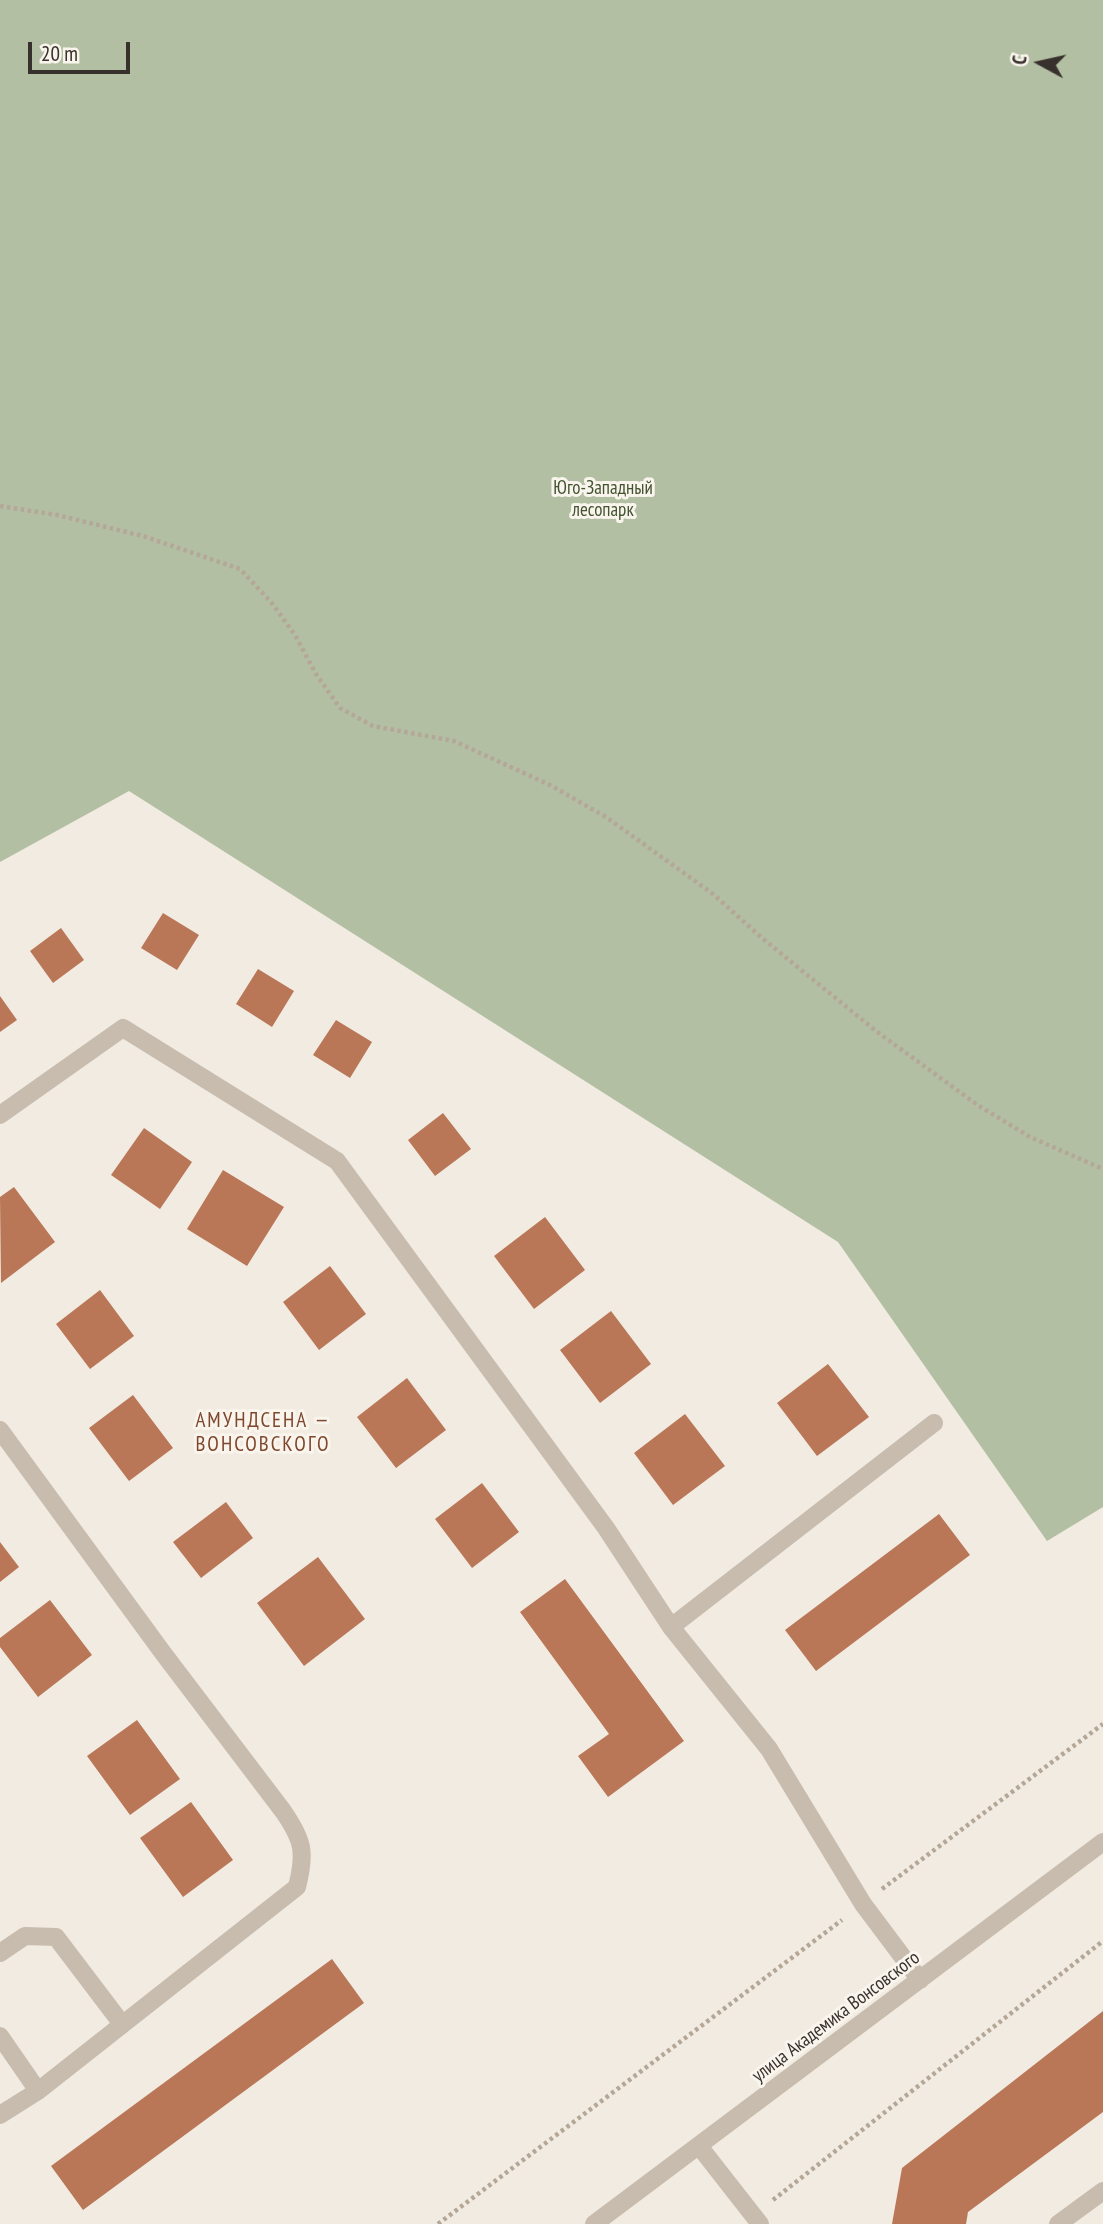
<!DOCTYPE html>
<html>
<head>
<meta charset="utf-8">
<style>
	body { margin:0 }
	#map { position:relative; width:1103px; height:2224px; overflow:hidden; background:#f1ebe1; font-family:"PT Sans Narrow",sans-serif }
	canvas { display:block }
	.north { position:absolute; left:1005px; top:28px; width:70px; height:70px; -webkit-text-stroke:5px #f9f5ed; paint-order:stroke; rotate:278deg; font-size:19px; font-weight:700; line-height:28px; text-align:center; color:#38302c }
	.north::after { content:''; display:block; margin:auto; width:24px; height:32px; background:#38302c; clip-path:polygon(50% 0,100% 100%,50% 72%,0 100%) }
	.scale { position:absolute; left:28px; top:42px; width:102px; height:32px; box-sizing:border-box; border:4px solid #38302c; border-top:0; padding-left:9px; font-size:21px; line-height:24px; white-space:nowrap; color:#38302c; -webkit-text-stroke:5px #f9f5ed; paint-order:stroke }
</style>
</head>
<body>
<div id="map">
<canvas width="1103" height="2224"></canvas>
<div class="north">С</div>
<div class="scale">20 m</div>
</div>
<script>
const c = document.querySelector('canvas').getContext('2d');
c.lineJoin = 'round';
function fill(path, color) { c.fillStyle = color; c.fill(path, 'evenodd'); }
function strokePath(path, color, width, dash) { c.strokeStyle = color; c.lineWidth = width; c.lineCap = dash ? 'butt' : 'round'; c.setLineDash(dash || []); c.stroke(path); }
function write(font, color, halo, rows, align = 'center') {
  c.font = font + ' "PT Sans Narrow",sans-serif'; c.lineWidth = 6; c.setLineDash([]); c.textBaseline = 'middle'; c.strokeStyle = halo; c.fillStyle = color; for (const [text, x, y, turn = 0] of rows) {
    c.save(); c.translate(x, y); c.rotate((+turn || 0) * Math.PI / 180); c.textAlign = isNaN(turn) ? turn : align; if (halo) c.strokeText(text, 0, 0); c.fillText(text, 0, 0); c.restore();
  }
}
fill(new Path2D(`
	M0 0H1103V1507L1047 1541 838 1242 129 791 0 862Z`), '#b3bfa3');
fill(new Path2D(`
	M163 913 199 935 177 970 141 948Z
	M61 928 84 960 53 983 30 951Z
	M258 969 294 991 272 1027 236 1004Z
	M0 996 17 1020 0 1032Z
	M336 1020 372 1042 350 1078 313 1055Z
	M443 1113 471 1149 435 1176 408 1140Z
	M144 1128 192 1162 160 1209 111 1175Z
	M223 1170 284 1207 247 1266 187 1229Z
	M14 1187 55 1242 1 1283 0 1197Z
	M545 1217 585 1270 534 1309 494 1256Z
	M330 1266 366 1314 319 1350 283 1302Z
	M100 1290 134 1336 90 1369 56 1324Z
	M611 1311 651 1364 600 1403 560 1350Z
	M828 1364 869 1417 817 1456 777 1403Z
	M407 1378 446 1430 396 1468 357 1417Z
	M133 1395 173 1448 129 1481 89 1428Z
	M685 1414 725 1466 673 1505 634 1453Z
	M482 1483 519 1532 472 1568 435 1519Z
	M226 1502 253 1538 201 1578 173 1542Z
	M939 1514 970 1555 816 1671 785 1630Z
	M0 1542 19 1567 0 1582Z
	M318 1557 365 1619 304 1666 257 1603Z
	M565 1579 684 1741 608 1797 578 1756 609 1734 520 1612Z
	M50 1600 92 1655 38 1697 0 1647V1638Z
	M137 1720 180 1779 130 1815 87 1756Z
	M191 1802 233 1860 183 1897 140 1838Z
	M332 1959 364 2003 83 2210 51 2166Z
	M1103 2011V2112L968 2212 966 2224H892L902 2168Z`), '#b97758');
strokePath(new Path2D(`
	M0 506 57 515 143 536 240 569 271 602 295 635 316 674 340 708 373 726 454 741 550 785 606 817 713 894 762 938 876 1031 979 1106 1030 1137 1103 1169
	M882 1889 1103 1724
	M773 2200 1103 1941
	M438 2224 842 1920`), '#b4a798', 4.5, [3.5, 3.5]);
strokePath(new Path2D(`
	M0 1115 123 1028 337 1161 606 1528 671 1627 769 1749 863 1904 920 1980
	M0 1430 163 1653 283 1811C303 1840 306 1852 297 1887L38 2091 0 2115
	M671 1627 934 1423
	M0 1953 25 1936 56 1937 122 2024
	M0 2036 38 2091
	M699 2146 760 2224
	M594 2224 1103 1842
	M1058 2224 1103 2191`), '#c8bcae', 18);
write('19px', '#445332', '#f9f5ed', [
	["Юго-Западный",603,489],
	["лесопарк",603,511]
]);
write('19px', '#38302c', '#f9f5ed', [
	["улица Академика Вонсовского",836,2017,-37]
]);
c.letterSpacing = '2px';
write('21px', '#7e472e', '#f9f5ed', [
	["АМУНДСЕНА —",263,1421],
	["ВОНСОВСКОГО",263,1445]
]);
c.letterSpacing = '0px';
</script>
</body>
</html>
